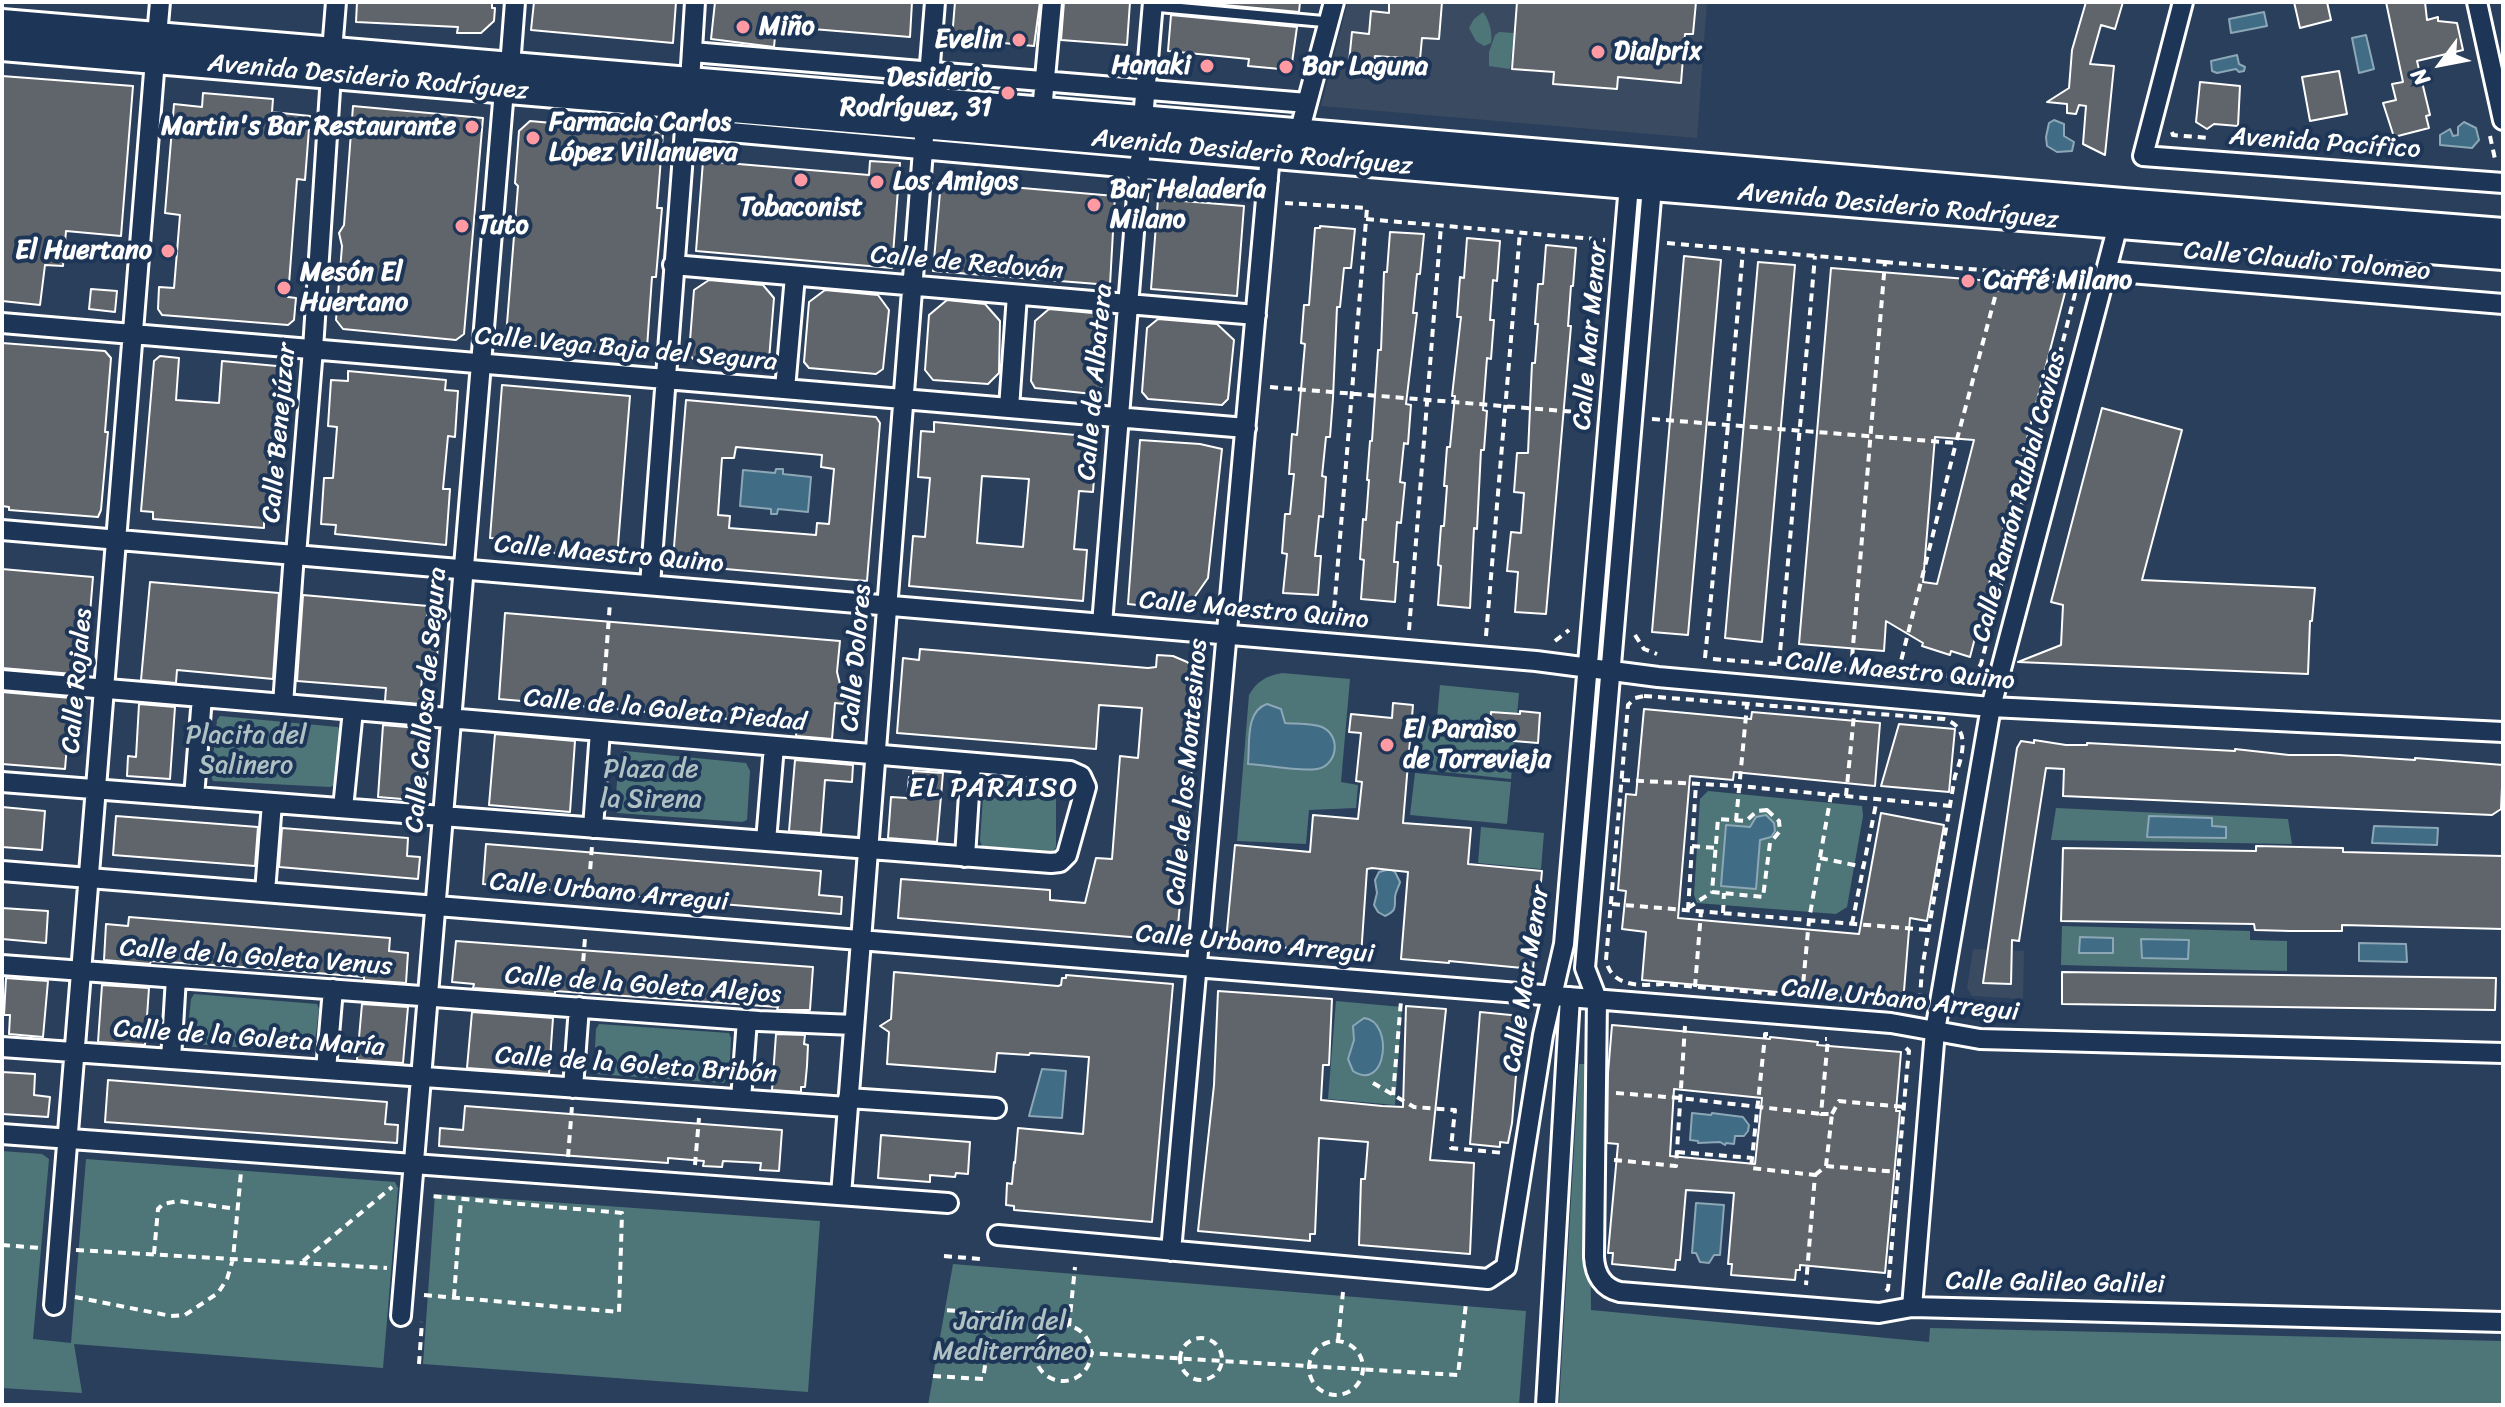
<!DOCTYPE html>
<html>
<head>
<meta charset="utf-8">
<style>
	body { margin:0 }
	#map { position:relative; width:2505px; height:1407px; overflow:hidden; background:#2a3f5b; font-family:Sriracha,sans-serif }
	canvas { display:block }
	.frame { position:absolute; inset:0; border:4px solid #fff; pointer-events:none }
	.north { position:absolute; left:2401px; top:24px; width:80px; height:80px; -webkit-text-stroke:6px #1d3557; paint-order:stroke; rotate:238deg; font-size:22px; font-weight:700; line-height:32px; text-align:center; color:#fff }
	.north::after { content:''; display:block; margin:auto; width:28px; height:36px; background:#fff; clip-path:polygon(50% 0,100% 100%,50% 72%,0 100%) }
</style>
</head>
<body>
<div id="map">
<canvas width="2505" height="1407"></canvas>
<div class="frame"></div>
<div class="north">N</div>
</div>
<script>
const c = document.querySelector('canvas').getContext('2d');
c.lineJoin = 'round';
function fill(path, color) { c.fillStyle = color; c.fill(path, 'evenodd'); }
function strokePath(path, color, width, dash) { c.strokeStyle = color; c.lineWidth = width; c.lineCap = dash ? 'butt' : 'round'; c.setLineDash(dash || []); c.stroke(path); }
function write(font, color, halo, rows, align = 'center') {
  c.font = font + ' Sriracha,sans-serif'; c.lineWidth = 8; c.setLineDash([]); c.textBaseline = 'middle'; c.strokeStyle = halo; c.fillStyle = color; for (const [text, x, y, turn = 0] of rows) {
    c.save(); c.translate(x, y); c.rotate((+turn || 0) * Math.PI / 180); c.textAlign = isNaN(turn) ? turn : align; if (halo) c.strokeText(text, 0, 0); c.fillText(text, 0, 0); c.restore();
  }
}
fill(new Path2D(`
	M1348 2H1707L1697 138 1321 106Z
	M1973 949 2024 951 2023 999 1972 996 1967 988Z`), '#3a4a60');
fill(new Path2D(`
	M1483 12C1489 19 1493 34 1491 43L1484 46 1476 41 1469 28 1474 19Z
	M1499 32 1514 33 1510 69 1489 66V52L1495 35Z
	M1282 673 1350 679 1341 782 1358 785 1356 808 1309 810 1306 844 1237 841 1249 695C1257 681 1266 676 1282 673Z
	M1440 685 1519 693 1511 779 1415 769 1419 718 1437 719Z
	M220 716 338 727 340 731 335 785 330 787 213 781 211 776 217 720Z
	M625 751 746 763 750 771 747 820 742 822 617 813 615 808 619 756Z
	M1415 773 1511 782 1507 824 1410 815Z
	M987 779 1054 785 1056 789V847L1053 852 982 846 980 841 984 783Z
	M1708 791 1862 806 1863 816 1847 907 1836 914 1697 903 1694 895 1700 799Z
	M2056 808 2288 819 2292 844 2051 840Z
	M1481 827 1544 833 1541 869 1478 863Z
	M2062 926 2250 931V940L2287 941V971L2061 965Z
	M194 994 317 1004 319 1009 314 1050 309 1052 192 1044 187 1038 191 999Z
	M1336 1001 1402 1007 1395 1105 1328 1099Z
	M599 1024 729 1033 731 1038 729 1078 723 1083 596 1074 594 1068 596 1029Z
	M1579 1064H1588L1591 1310 1929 1342 1930 1328 2503 1341V1405H1559Z
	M2 1151 42 1154 49 1159 33 1339 71 1343 86 1159 395 1182 398 1188 383 1368 74 1344 82 1393 2 1388Z
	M435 1194 820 1221 808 1392 423 1364Z
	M953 1264 1526 1311 1519 1405H928Z`), '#4e7679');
const water = new Path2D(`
	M2264 12 2267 26 2231 33 2229 19Z
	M2366 35 2374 69 2359 73 2352 38Z
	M2237 55 2239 64 2245 67 2244 71 2239 72 2236 69 2217 73 2212 71 2211 61Z
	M2054 120 2064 124V136L2074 142 2072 151 2057 152 2047 146 2046 137 2049 123Z
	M2464 122 2476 128 2479 140 2472 148 2440 145V135L2450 129 2453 136 2458 135V127Z
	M776 469H783V474L811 477 808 512 778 509 777 514H771V509L740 506 743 470 775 473Z
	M1267 704 1281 709 1285 723C1297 724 1312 723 1322 727 1342 736 1337 766 1317 769 1298 772 1268 765 1248 764 1250 744 1245 711 1267 704Z
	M1766 815 1774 823 1775 831 1771 837 1760 840 1756 889 1721 886 1726 825 1750 827 1756 817Z
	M2149 816 2212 818V826L2226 827V838L2147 837Z
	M2374 826 2438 828 2437 845 2372 843Z
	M1390 869 1395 872 1400 882C1399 887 1395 892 1395 898 1395 908 1396 911 1385 916L1378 912 1374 905 1377 893 1375 880 1379 872Z
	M2080 937 2113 938V953H2079Z
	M2141 939 2189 940 2188 959 2142 958Z
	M2359 943 2406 944 2407 962 2359 961Z
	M1364 1018C1394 1021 1387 1093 1353 1071L1348 1059 1354 1040 1353 1026Z
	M1042 1069 1066 1071 1062 1118 1029 1116Z
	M1692 1113 1711 1115 1712 1113 1743 1117 1749 1125 1748 1131 1744 1136H1735L1734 1144 1726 1143 1725 1145 1720 1142 1698 1143V1141L1690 1140Z
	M1696 1203 1724 1205 1720 1255H1714L1709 1263 1700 1262 1696 1253H1692Z`);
fill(water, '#406c86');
strokePath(water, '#8ca7b6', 2);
const building = new Path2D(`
	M357 2H492V8H495L494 21 481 33H457L458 27 356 22Z
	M534 2H676L673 43 531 30Z
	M715 2H912L910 37 776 26 774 47 711 39Z
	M955 2H1040L1034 46 952 38Z
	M1064 2H1130L1127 45 1061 40Z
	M1192 2H1300L1299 12Z
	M1389 2H1442L1439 39 1422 38 1420 59 1375 56 1374 64 1349 62 1352 32 1369 34 1371 11 1389 13Z
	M1517 2H1696L1693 34H1685L1681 83 1618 77 1617 89 1553 84 1554 72 1512 69Z
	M2086 2H2123L2115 29 2101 25 2090 64 2114 66 2105 155 2083 144 2086 106 2079 105 2076 114 2067 113V104L2047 102 2069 88 2072 50Z
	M2294 2H2327L2331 20 2300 28Z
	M2386 2H2425L2427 20 2438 17V21L2457 23 2463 50 2417 61 2430 115 2426 116 2429 128 2394 137 2383 103 2396 100 2392 84 2403 82Z
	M1171 15 1297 27 1291 70 1248 66 1249 59 1168 51Z
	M2339 71 2347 114 2310 121 2302 77Z
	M2 76 133 86 121 236 66 231 63 266 45 265 40 305 2 301Z
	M2200 82 2240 86 2238 126 2214 124 2207 129 2196 122Z
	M203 93 273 99 272 112 310 116 305 180 297 179 288 297 296 298 294 320 288 325 162 315 158 309 159 287 174 288 180 215 165 213 174 104 202 107Z
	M353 106 483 118 464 334 456 340 343 329 336 320 342 246 339 233 344 225Z
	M530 121 663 133 657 208H662L656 277H652L647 348 639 355 513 344 506 336 518 186 515 183 519 131Z
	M703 161 869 175 870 161 900 163 892 268 696 251Z
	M941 181 1115 196 1110 285 933 271Z
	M1158 199 1244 206 1237 296 1151 289Z
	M1320 226 1355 229 1351 268H1344L1340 307H1337L1333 398 1330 437H1326L1322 476 1326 477 1323 517 1319 516 1315 556H1321L1318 595 1283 593 1287 554 1282 553 1285 514H1290L1294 474H1289L1292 434 1297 435 1305 344 1301 343 1304 305H1309L1315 228H1320Z
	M1390 232 1424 234 1420 274H1417L1413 313H1417L1406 404 1411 405 1408 444 1404 443 1400 482 1405 483 1401 523 1397 522 1394 562H1398L1395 602 1361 599 1364 560 1360 559 1363 519 1366 520 1369 480H1367L1370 441H1372L1378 350H1381L1384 272H1387Z
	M1467 238 1500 241 1497 281 1493 280 1490 320H1494L1491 359 1487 358 1483 410 1487 411 1484 450H1481L1477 529 1474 528 1470 608 1438 605 1441 566 1438 565 1441 526H1444L1447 486H1444L1447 447H1450L1455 396H1452L1461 317H1457L1460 277 1464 278Z
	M1546 245 1576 248 1573 286H1571L1568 326H1571L1546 614 1515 612 1518 572 1507 571 1511 532 1521 533 1524 493 1514 492 1517 453H1528L1532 363H1535L1538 324H1535L1538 284H1543Z
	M1684 256 1721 260 1688 635 1652 632Z
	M1758 262 1795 265 1762 642 1725 638Z
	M1831 268 2016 283 2017 277 2038 281V278L2067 285 1970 657 1951 651 1950 655 1922 646 1923 643 1886 621 1884 651 1799 644ZM1935 437 1974 440 1937 584 1923 582Z
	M709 280 763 285 774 298 769 360 762 365 693 359 689 353 694 290Z
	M91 289 117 291 115 312 89 309Z
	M825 290 878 295 889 310 883 369 876 374 809 368 804 362 809 302Z
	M947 300 985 304 1000 321 999 373 988 384 933 380 925 370 929 315Z
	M1049 309 1093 313 1106 327 1101 387 1093 394 1035 388 1031 381 1035 321Z
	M1158 319 1217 324 1234 340 1228 399 1222 405 1148 399 1142 392 1147 328Z
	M2 343 105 351 111 358 105 432H108L101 510 98 517 9 510V507L2 506Z
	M160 356 179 358 176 400 219 403 222 361 277 366V375L290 376 286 423 273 422 269 473 282 474 278 520 264 519V528L153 519V512L141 511 154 361Z
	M348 371 446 380 445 390 458 391 455 437 448 436 443 489H450L446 545 335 534 336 525 321 524 324 478H333L337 427 328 426 331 380 348 381Z
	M502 385 630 396 617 558 501 549V539L490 538Z
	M686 400 876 417 880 423 867 581 678 565 673 559ZM736 447 822 455 821 467 834 469 829 524 817 523 816 535 729 528 730 516 718 515 722 458H734Z
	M2102 408 2182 430 2142 580 2315 588 2312 621H2310L2308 674 2018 662 2061 645 2063 605 2051 602Z
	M934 422 1097 437 1093 492 1079 491 1074 549 1087 550 1083 601 909 586 913 536 925 537 930 478 918 477 921 431 934 432ZM982 476 1029 479 1023 547 977 543Z
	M1140 440 1200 444 1222 449 1208 578 1194 598 1177 606 1166 608 1128 604Z
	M2 569 93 577 86 662 74 660 73 674 2 668Z
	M150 582 279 593 273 679 177 670 176 683 141 680Z
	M303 595 428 606 427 619 440 620 437 657 435 677 422 676 420 704 385 701 386 688 297 681Z
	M505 613 840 641 837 672 845 704 835 703 832 739 796 736 797 725 499 699Z
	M920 649 1148 668 1156 667 1157 655 1173 656 1187 662 1194 668 1200 680 1177 937 1168 936 1167 940 898 918 901 879 1050 890V900L1085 903 1096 858 1112 859 1120 756 1138 758 1142 708 1099 705 1096 749 897 733 903 658 919 660Z
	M2 692 71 698 65 769 2 764Z
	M1393 703 1413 705 1403 823 1471 828 1468 864 1542 871 1533 969 1449 961V963L1401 959 1408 872 1372 868 1367 869 1361 956 1226 941 1235 845 1310 852 1313 815 1358 819 1362 782 1356 781 1361 733 1349 732 1351 714 1392 718Z
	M139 704 175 707 170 779 127 776 128 756 136 757Z
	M1644 709 1751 719 1752 712 1880 723 1875 786 1734 772 1733 780 1690 776 1678 918 1859 934 1881 813 1944 825 1927 921 1910 918 1903 1003 1642 980 1646 932 1622 929 1626 891 1618 890 1626 794 1636 795Z
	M1520 711 1540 713 1538 743 1489 739 1491 712 1520 714Z
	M1899 724 1955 729 1949 792 1881 786Z
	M383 725 431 729 426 789 415 788 414 800 378 797Z
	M495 734 575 741 570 812 489 805Z
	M2034 740 2066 745H2087V743L2235 751V749L2289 755H2339L2415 760V758L2503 765 2501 809 2492 815 2063 796 2064 769 2046 768 2019 941 2012 940 2011 984 1983 983 2017 748 2021 741 2034 743Z
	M795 760 853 765 852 782 825 780 821 833 789 831Z
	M913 771 943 773 937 842 888 838 891 797 907 798 909 777H913Z
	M2 807 45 811 42 850 2 847Z
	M116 816 258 827 255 866 113 855Z
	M282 828 408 838 407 856 420 857 418 879 279 867Z
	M486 844 821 871 819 895 842 897 841 914 483 884Z
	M2256 846 2343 848V852L2503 856V929L2342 925V931H2290L2255 930 2254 924 2061 921 2063 848 2256 851Z
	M2 908 48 911 46 943 2 939Z
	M129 917 390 938 389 951 408 953 406 983 364 980V977L257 968 151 961 150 964 104 960 106 924 128 926Z
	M456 941 813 967 810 1010H777L778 1007 569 992 555 991V994L473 988 474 984 452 982Z
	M894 972 1058 986 1061 985 1062 978H1066V975L1173 984 1152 1222 1014 1210V1206L1006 1205 1007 1183 1012 1184 1014 1162 1015 1163 1018 1128 1083 1134 1089 1057 1030 1053 1029 1055 997 1053 995 1072 887 1064 889 1032 880 1026 891 1019Z
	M2062 972 2496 978 2495 1010 2062 1004Z
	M6 978 48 981 43 1037 9 1034 10 1015H4Z
	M102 985 149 988 145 1045 98 1042Z
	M1218 991 1332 999 1329 1065H1323L1321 1100 1382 1106 1403 1107 1406 1006 1446 1009 1430 1160 1474 1163 1470 1254 1359 1245 1361 1179H1365L1368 1142 1319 1138 1315 1234H1310V1241L1198 1231 1214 1085Z
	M362 1004 408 1007 403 1063 357 1060Z
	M472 1012 553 1018 549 1074 467 1068Z
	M1480 1012 1521 1016 1512 1123 1508 1143 1500 1142V1147L1470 1144Z
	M1612 1025 1770 1039V1037L1818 1042 1817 1045 1901 1052 1896 1111H1900L1885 1273 1800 1265V1270H1796L1795 1280 1731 1275 1732 1264H1728L1734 1193 1686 1190 1680 1260H1676L1675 1270 1612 1264 1613 1253H1608L1618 1144 1607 1143 1608 1073ZM1674 1089 1762 1098 1755 1164 1670 1156Z
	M776 1034 805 1035 804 1044 808 1045 807 1066 805 1087H801V1092L772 1090Z
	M2 1072 35 1074 34 1095 50 1097 48 1117 2 1114Z
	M108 1080 387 1102 385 1124 398 1125 397 1143 105 1122Z
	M465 1106 782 1130 779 1171 760 1170 761 1163 723 1161 722 1167 703 1166 704 1161 668 1158V1163L439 1146 440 1128 463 1130Z
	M881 1135 970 1142 968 1174 956 1173 955 1177 930 1175V1182L878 1178Z`);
fill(building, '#60656b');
strokePath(building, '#fff', 2);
const lane = new Path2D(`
	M1153 6 1329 22`);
const street = new Path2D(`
	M2183 2 2143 156 2503 183
	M2477 2 2503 120
	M157 36 160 2
	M332 51 336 2
	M692 52 1307 103
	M510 66 515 2
	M690 81 695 2
	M927 101 935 2
	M1042 111 1052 2
	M1143 119 1153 2
	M685 128 1268 180
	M1299 133 1334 2
	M1652 187 1585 968 1597 999 1594 1257C1595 1275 1603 1288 1620 1292L1879 1313 1912 1307 2503 1322
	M673 265 1256 315
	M2106 271 2503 304
	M2 323 1246 428
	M785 389 795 276
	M1009 408 1017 295
	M2 530 1536 661 1658 677 1991 707 2503 732
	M296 555 313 349 331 75
	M650 585 686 116
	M1102 624 1140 159
	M2 680 1070 771 1081 776 1086 787 1067 855 1060 862 1051 863 2 782
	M283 704 294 554
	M194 797 202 697
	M343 808 353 710
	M593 828 600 731
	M766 841 774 746
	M965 857 971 763
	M2 871 1891 1023 1980 1039 2503 1053
	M265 892 272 803
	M2 965 759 1021 854 1025
	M2 1047 847 1107
	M171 1059 176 978
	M326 1070 333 989
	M573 1088 579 1007
	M848 1098 996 1108
	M741 1099 747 1020
	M2 1134 948 1203
	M841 1195 925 125
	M998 1235 1488 1279 1506 1267 1543 1035 1564 944 1629 185
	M1171 1251 1270 155
	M54 1305 155 60
	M1912 1307 1935 1031 1991 707 2118 225
	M401 1316 504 90
	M1546 1405 1570 997`);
const secondary = new Path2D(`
	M2 23 2123 202 2503 232
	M2 47 1652 187 2503 256`);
strokePath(lane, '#fff', 15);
strokePath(street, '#fff', 24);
strokePath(secondary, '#fff', 32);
strokePath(new Path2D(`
	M2172 132 2173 135 2209 138
	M2490 136 2495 159 2493 162
	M1285 203 1367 208 1333 623
	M1366 219 1605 240
	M1667 243 1885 262
	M1885 262 2079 278 1981 664 1974 674 1967 677 1851 670Z
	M1270 387 1588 413
	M1652 419 1956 443 2002 271
	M1409 630 1441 226
	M1635 635 1644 649 1657 654
	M1486 636 1520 232
	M1555 641 1569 630
	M1705 658 1728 425 1743 250
	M1713 659 1851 670
	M1779 664 1815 256
	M1898 673 1956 443
	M1644 696 1944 719C1971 727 1963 755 1955 776L1922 969 1920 998 1914 1006 1892 1007 1879 1003 1663 984C1640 986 1611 987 1606 960L1628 705 1635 698Z
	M602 713 610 602
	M1622 780 1739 786 1950 806
	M1846 796 1854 715
	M1767 810 1779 821 1780 831 1770 843 1763 897 1712 892 1718 819 1746 821 1757 811Z
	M1736 821 1747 705
	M1692 846 1716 848
	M1820 858 1864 867
	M588 897 592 846
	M1612 904 1928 930
	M1688 908 1712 892
	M1688 910 1696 784
	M1723 913 1724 893
	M1852 924 1877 799
	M1695 987 1701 912
	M581 989 585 938
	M1802 996 1809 920 1831 795
	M1768 1034H1765V1036L1751 1168 1815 1175 1806 1285
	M1373 1083 1414 1107 1455 1110 1451 1148 1504 1153
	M1616 1093 1680 1098 1821 1114
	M1393 1095 1401 1001
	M1832 1114 1839 1101 1904 1107
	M1677 1152 1752 1158
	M568 1157 572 1106
	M1614 1160 1676 1166 1685 1026
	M695 1165 699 1118
	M1826 1166 1898 1172
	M1815 1175 1826 1166 1832 1114H1821L1828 1039H1825
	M2 1245 40 1248
	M76 1250 387 1268
	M154 1254 158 1209 163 1204 178 1201 237 1209
	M944 1256 980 1259
	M303 1261 392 1187
	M1886 1291 1888 1289 1907 1070 1909 1051 1905 1047
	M424 1295 619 1312 622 1213 431 1196V1198
	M75 1297 171 1316 185 1315 218 1293 227 1279 233 1259 241 1172
	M454 1297 461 1200
	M1035 1353a28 28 0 1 1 56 0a28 28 0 1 1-56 0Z
	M1069 1326 1075 1267
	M1180 1359a21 21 0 1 1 42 0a21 21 0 1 1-42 0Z
	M1309 1368a27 27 0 1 1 54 0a27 27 0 1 1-54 0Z
	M1338 1341 1343 1292
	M988 1347 1458 1375 1466 1303
	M419 1364 422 1322
	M933 1376 983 1379 993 1314 945 1310`), '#fff', 4, [8, 6]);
strokePath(lane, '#1d3557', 9);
strokePath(street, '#1d3557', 18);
strokePath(secondary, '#1d3557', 26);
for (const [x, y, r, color] of [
	[743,27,8,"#ff9aa2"],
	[1019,40,8,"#ff9aa2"],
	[1598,52,8,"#ff9aa2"],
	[1207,66,8,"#ff9aa2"],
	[1286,67,8,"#ff9aa2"],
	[1008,93,8,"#ff9aa2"],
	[472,127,8,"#ff9aa2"],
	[533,138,8,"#ff9aa2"],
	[801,180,8,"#ff9aa2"],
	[877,182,8,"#ff9aa2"],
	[1094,205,8,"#ff9aa2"],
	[462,226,8,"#ff9aa2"],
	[168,251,8,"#ff9aa2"],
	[1968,281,8,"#ff9aa2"],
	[284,288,8,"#ff9aa2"],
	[1387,745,8,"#ff9aa2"]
]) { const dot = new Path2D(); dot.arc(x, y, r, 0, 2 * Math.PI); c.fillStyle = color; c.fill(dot); strokePath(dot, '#1d3557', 3); }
write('bold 26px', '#fff', '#1d3557', [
	["Miño",759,27],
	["Evelin",1003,40,"right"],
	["Dialprix",1614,52],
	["Hanaki",1191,66,"right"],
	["Bar Laguna",1302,67],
	["Desiderio",992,78,"right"],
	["Rodríguez, 31",992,108,"right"],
	["Farmacia Carlos",549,123],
	["López Villanueva",549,153],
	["Martin's Bar Restaurante",456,127,"right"],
	["Los Amigos",893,182],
	["Bar Heladería",1110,190],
	["Milano",1110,220],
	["Tobaconist",801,208,"center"],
	["Tuto",478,226],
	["El Huertano",152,251,"right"],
	["Mesón El",300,273],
	["Huertano",300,303],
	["Caffé Milano",1984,281],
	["El Paraìso",1403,730],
	["de Torrevieja",1403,760]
], 'left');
write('26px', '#fff', '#1d3557', [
	["Avenida Desiderio Rodríguez",368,78,5],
	["Avenida Pacífico",2325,144,4],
	["Avenida Desiderio Rodríguez",1252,153,5],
	["Avenida Desiderio Rodríguez",1898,207,5],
	["Calle Claudio Tolomeo",2307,262,5],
	["Calle de Redován",967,264,5],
	["Calle Mar Menor",1591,336,-85],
	["Calle Vega Baja del Segura",626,350,5],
	["Calle de Albatera",1096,382,-85],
	["Calle Benejúzar",280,433,-85],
	["Calle Ramón Rubial Cavias",2020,497,-75],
	["Calle Maestro Quino",609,555,5],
	["Calle Maestro Quino",1254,611,5],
	["Calle Dolores",857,658,-85],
	["Calle Maestro Quino",1900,672,5],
	["Calle Rojales",78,681,-85],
	["Calle Callosa de Segura",427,700,-85],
	["Calle de la Goleta Piedad",665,711,5],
	["Calle de los Montesinos",1188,772,-85],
	["Calle Urbano Arregui",609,893,5],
	["Calle Urbano Arregui",1255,945,5],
	["Calle de la Goleta Venus",256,958,4],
	["Calle Mar Menor",1527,979,-81],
	["Calle de la Goleta Alejos",643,986,4],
	["Calle Urbano Arregui",1900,1001,6],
	["Calle de la Goleta María",249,1039,4],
	["Calle de la Goleta Bribón",636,1066,4],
	["Calle Galileo Galilei",2055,1284,1]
]);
write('26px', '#afc1c3', '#1d3557', [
	["Placita del",246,736],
	["Salinero",246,766],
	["Plaza de",651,770],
	["la Sirena",651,800],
	["Jardín del",1010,1322],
	["Mediterráneo",1010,1352]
]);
c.letterSpacing = '2px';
write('28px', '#fff', '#1d3557', [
	["EL PARAISO",994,789]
]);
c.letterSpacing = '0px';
</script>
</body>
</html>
